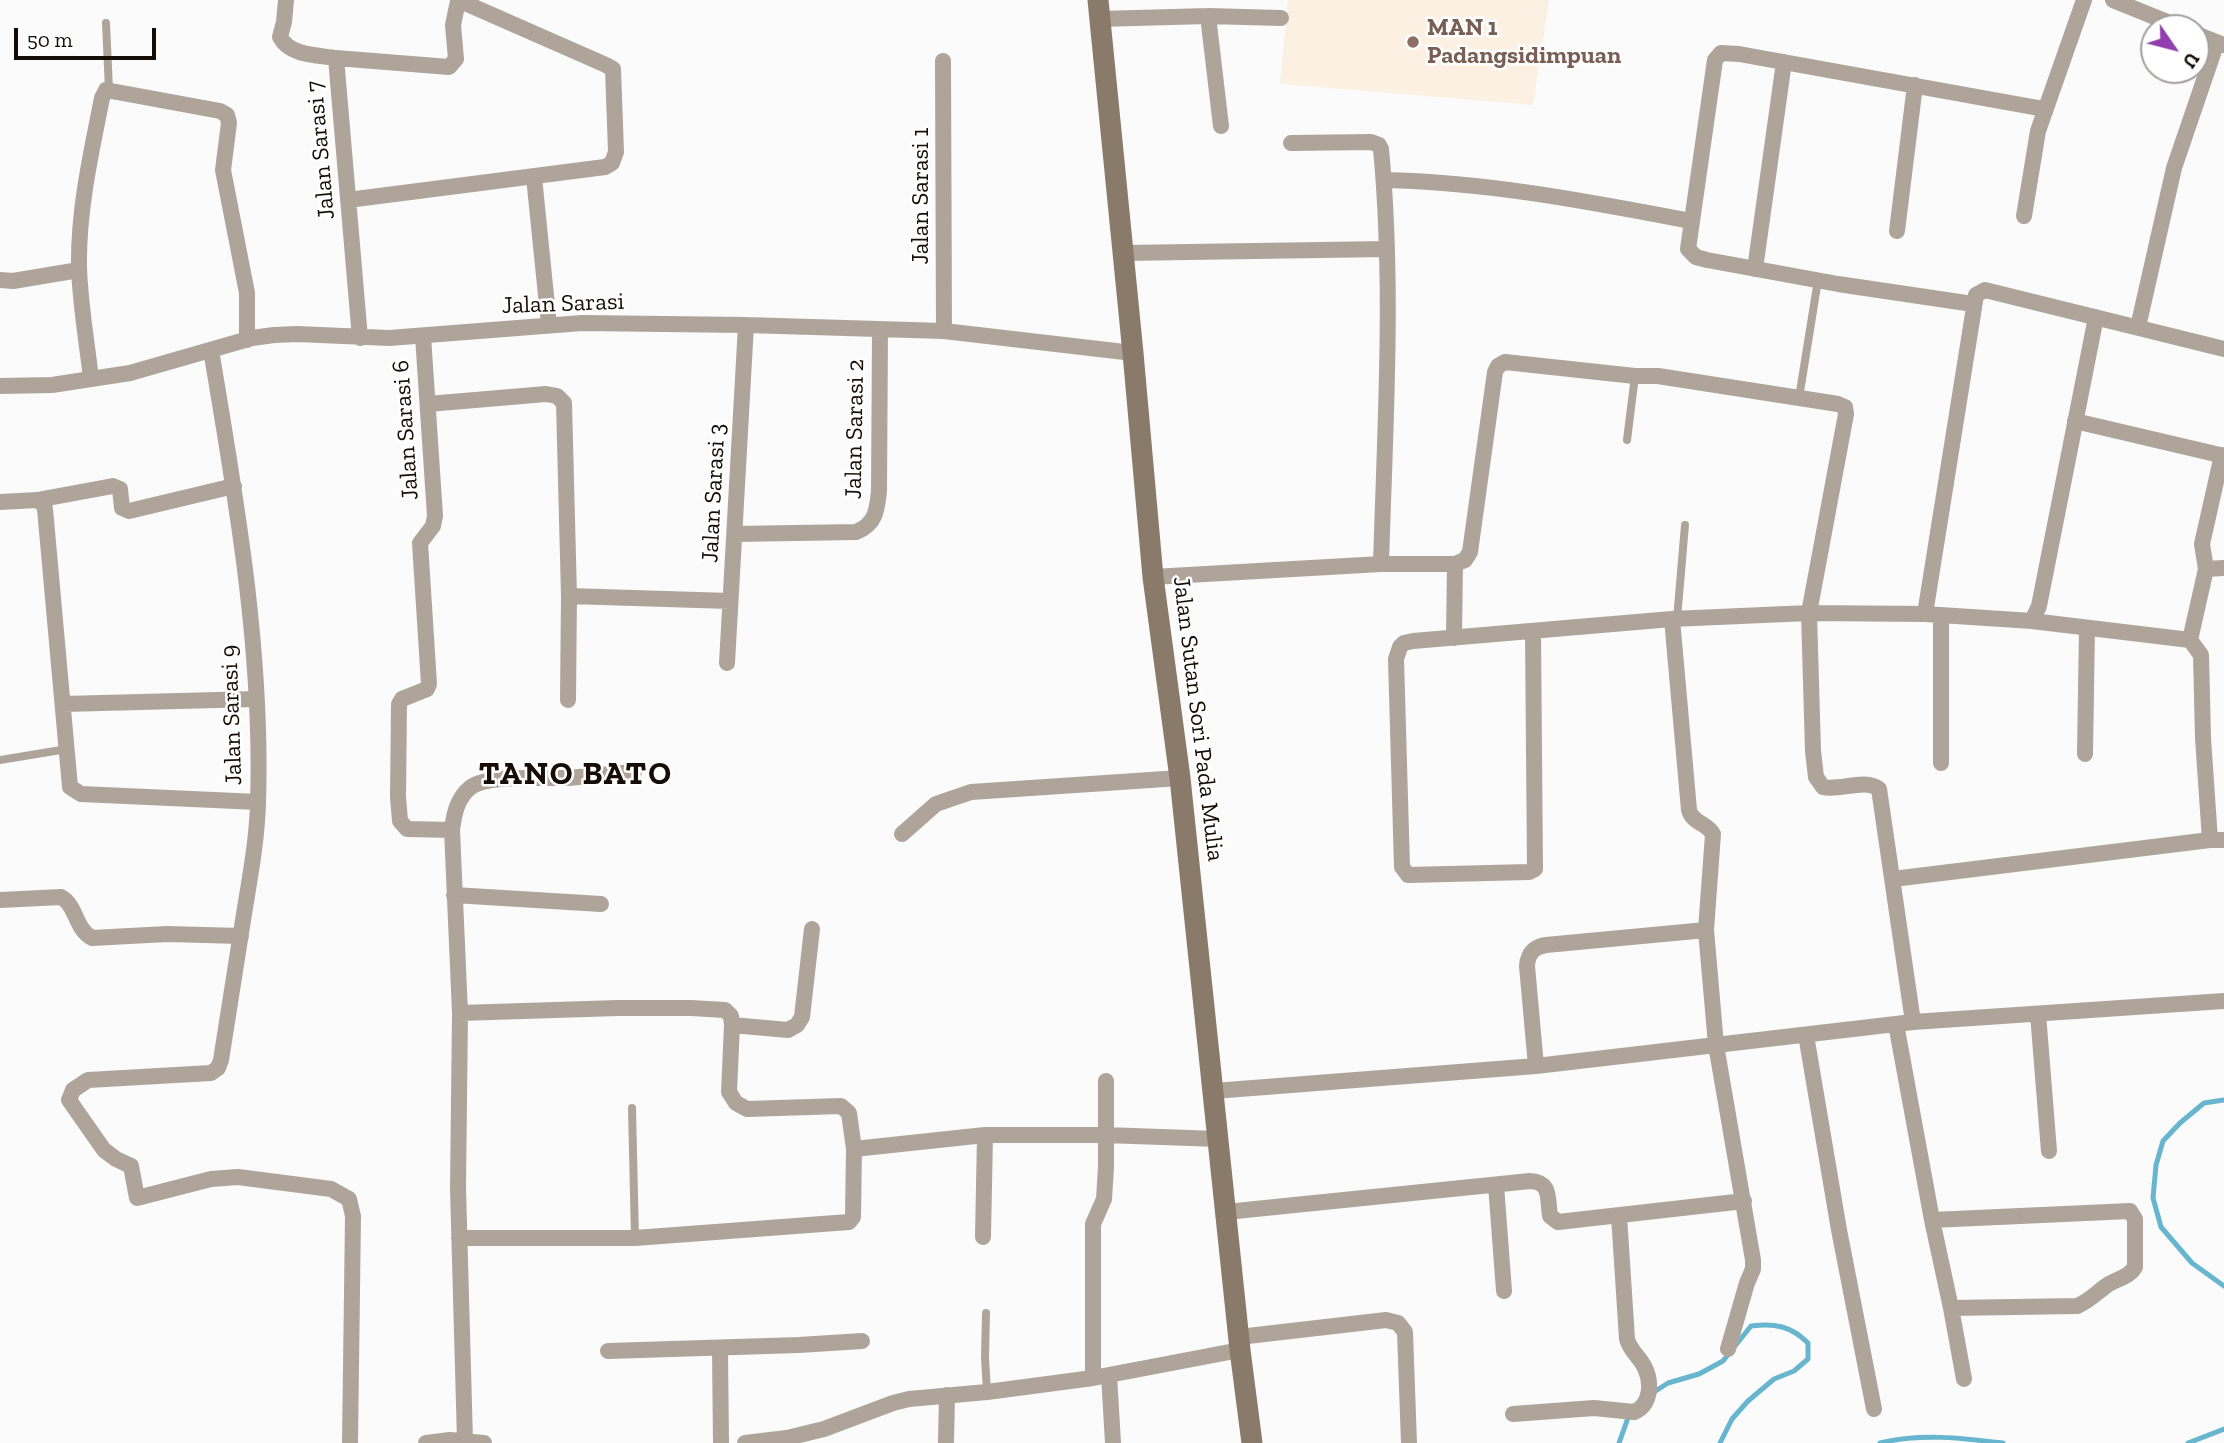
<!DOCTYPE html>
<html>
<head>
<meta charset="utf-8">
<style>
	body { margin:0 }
	#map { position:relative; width:2224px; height:1443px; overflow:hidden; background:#fbfbfb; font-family:"Zilla Slab",serif }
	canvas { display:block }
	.north { position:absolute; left:2140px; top:14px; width:70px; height:70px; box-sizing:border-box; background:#fff; border:2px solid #a29f9b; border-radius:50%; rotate:125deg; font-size:19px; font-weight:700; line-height:28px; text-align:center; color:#160e06 }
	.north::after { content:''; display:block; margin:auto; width:24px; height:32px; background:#913fae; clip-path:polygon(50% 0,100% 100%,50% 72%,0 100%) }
	.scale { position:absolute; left:14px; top:28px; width:142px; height:32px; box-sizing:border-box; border:4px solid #160e06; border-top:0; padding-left:9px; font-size:21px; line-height:24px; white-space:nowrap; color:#160e06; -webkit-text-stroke:5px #fff; paint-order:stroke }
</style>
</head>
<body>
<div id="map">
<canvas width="2224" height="1443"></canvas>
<div class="north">U</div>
<div class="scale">50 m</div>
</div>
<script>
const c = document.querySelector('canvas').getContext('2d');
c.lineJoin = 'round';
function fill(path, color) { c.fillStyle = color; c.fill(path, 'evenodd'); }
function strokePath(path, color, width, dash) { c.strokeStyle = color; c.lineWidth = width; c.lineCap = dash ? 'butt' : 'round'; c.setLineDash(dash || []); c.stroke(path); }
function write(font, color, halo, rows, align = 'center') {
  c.font = font + ' "Zilla Slab",serif'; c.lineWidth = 5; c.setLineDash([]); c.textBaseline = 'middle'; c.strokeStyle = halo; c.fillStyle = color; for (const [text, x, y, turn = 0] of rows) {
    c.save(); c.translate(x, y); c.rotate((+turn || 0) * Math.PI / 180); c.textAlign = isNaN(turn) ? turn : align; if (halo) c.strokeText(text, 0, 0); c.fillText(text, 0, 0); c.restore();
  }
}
fill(new Path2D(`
	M1288 0H1549L1533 105 1280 84Z`), '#fcf0e3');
strokePath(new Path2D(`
	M2224 1100 2204 1103 2180 1123 2163 1141 2156 1165 2153 1198 2161 1227 2192 1263 2224 1286
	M1651 1394 1668 1383 1699 1374 1723 1361 1751 1326C1775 1323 1791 1326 1808 1343V1359L1794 1371 1774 1379 1748 1401 1732 1419 1720 1443
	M1619 1443 1629 1415
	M1880 1443C1920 1433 1962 1438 2003 1443
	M2188 1443 2224 1429`), '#67b5cf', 5);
strokePath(new Path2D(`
	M106 23 109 90
	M1799 398 1818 280
	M1627 440 1635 376
	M1677 619 1685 525
	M0 760 67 749
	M632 1108 635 1238
	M986 1313 985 1358 987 1392`), '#afa499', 8);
strokePath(new Path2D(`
	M286 0 284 22 280 37C290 56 317 55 336 58L360 338
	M2113 0 2182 28
	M1208 16 1221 126
	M1099 19 1208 16 1281 18
	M2196 34 2224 45
	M336 58 449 67 456 59 453 25 458 1
	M943 61 944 331
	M1291 143 1371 142 1379 145 1381 149C1394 287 1385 427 1381 564
	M534 177 549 325
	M1384 180C1488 182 1590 202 1691 221
	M348 200 605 167 612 163 616 152 613 69 606 65 458 0
	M2024 216 2038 131 2084 0
	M1897 231 1915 85
	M1123 253 1387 249
	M1755 269 1784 62
	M0 280 13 281 79 270
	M1973 304 1838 284 1707 260 1696 257 1688 249 1715 60 1721 53 1739 54 2044 109
	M2138 327 2174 168 2217 42
	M423 336 435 516 433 526 420 543 429 684 427 689 402 699 399 704 398 797 400 821 407 829 452 830
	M211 350C236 499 263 651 258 803 257 840 250 877 244 914 236 962 229 1011 221 1060L218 1068 211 1073 88 1080 73 1090 69 1100 104 1150 116 1159 131 1166 137 1198 211 1179 238 1177 331 1189 349 1199 353 1216 350 1443
	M91 379C87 342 80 304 79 267 78 210 91 154 102 98L106 90 220 111 227 115 229 123 223 170 247 293V340
	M0 386 52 385 130 373 252 338 274 335 297 334 389 338 582 323 746 325 944 331 1133 353
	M428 404 546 394 557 396 564 403 569 596 568 700
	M2075 421 2224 456
	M37 500 44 505 45 509 70 787 81 794 258 802
	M0 502 37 500 113 486 120 489 122 508 129 511 234 486
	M735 534 856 532C876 524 877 510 879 491L880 330
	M2206 569 2202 544 2222 455
	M1153 577 1381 564H1455L1465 560 1470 552 1495 372 1498 366 1505 362 1635 376H1658L1838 404 1845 407 1846 414 1809 613 1813 751 1816 777 1823 787C1840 791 1865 778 1879 789L1913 1022
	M569 596 730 601
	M1925 614 1976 295 1985 290 2224 349
	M1941 616V763
	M1672 619 1689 810C1692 823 1707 823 1713 834L1706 930 1716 1045 1753 1260V1269L1747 1283 1728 1349
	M2032 621 2039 606 2096 317
	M1533 631 1535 869 1529 872 1408 875 1402 867 1396 659 1400 647 1404 643 1413 641 1672 619 1809 613 1925 614 2032 621 2190 640 2206 569 2224 568
	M1454 638 1455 564
	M2190 640 2201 655 2203 738 2210 840
	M727 663 746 325
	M63 704 256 699
	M2085 754 2087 628
	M902 834 936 804 971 792 1180 778
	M1893 879 2210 840H2224
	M454 895 601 904
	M0 900 61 897C77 906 75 929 92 938L167 934 241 936
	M2038 1014 2049 1151
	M1896 1024 1932 1220 1951 1308 2077 1306C2089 1301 2095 1294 2106 1286 2115 1279 2129 1278 2135 1267V1219L2130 1211 1932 1220
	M732 1025 788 1030 797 1025 802 1017 812 929
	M1806 1035 1839 1230 1874 1409
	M1536 1066 1527 966C1528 953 1534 947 1546 945L1706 930
	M1214 1091 1536 1066 1913 1022 2224 1001
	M854 1149 985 1135H1105L1218 1139
	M1496 1185 1504 1291
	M1226 1212 1530 1181C1552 1182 1547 1199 1550 1216L1558 1222 1744 1201
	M983 1237 985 1135
	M459 1238H635L849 1222 853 1217 854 1149 849 1113 841 1106 747 1109 736 1103 729 1092 732 1025 731 1016 725 1010 691 1008H618L460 1013
	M1951 1308 1964 1379
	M1239 1337 1386 1320 1398 1323 1405 1332 1409 1443
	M720 1349 721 1443
	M608 1351 799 1345 862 1341
	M1109 1375 1113 1443
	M1093 1378V1224L1104 1199 1106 1167V1081
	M1513 1414 1594 1408 1634 1412C1651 1405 1652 1383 1645 1368 1640 1357 1630 1351 1627 1339L1619 1216
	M465 1441 458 1188 460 1013 452 830C454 814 457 798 471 787 489 774 545 779 568 778 590 776 612 774 634 772
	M426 1443 450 1440 484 1443
	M745 1443 787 1438 824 1429 893 1403 909 1399 987 1392 1093 1378 1240 1350
	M946 1443 947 1395`), '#afa499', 16);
strokePath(new Path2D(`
	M1098 0 1133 353 1153 577 1180 778 1240 1350 1252 1443`), '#8a7a6a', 21);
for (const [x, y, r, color] of [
	[1413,42,7,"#8d6e63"]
]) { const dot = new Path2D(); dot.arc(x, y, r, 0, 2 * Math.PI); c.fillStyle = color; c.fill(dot); strokePath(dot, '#fff', 2.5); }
write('bold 24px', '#785e54', '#fff', [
	["MAN 1",1427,28],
	["Padangsidimpuan",1427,56]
], 'left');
write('24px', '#160e06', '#fff', [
	["Jalan Sarasi 7",321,150,-95],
	["Jalan Sarasi 1",921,196,-90],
	["Jalan Sarasi",563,304,-2],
	["Jalan Sarasi 2",855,429,-89],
	["Jalan Sarasi 6",406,430,-94],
	["Jalan Sarasi 3",714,493,-87],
	["Jalan Sarasi 9",232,715,-92],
	["Jalan Sutan Sori Pada Mulia",1198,719,83]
]);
c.letterSpacing = '2px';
write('bold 32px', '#160e06', '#fff', [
	["TANO BATO",576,775]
]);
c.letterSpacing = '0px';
</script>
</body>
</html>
